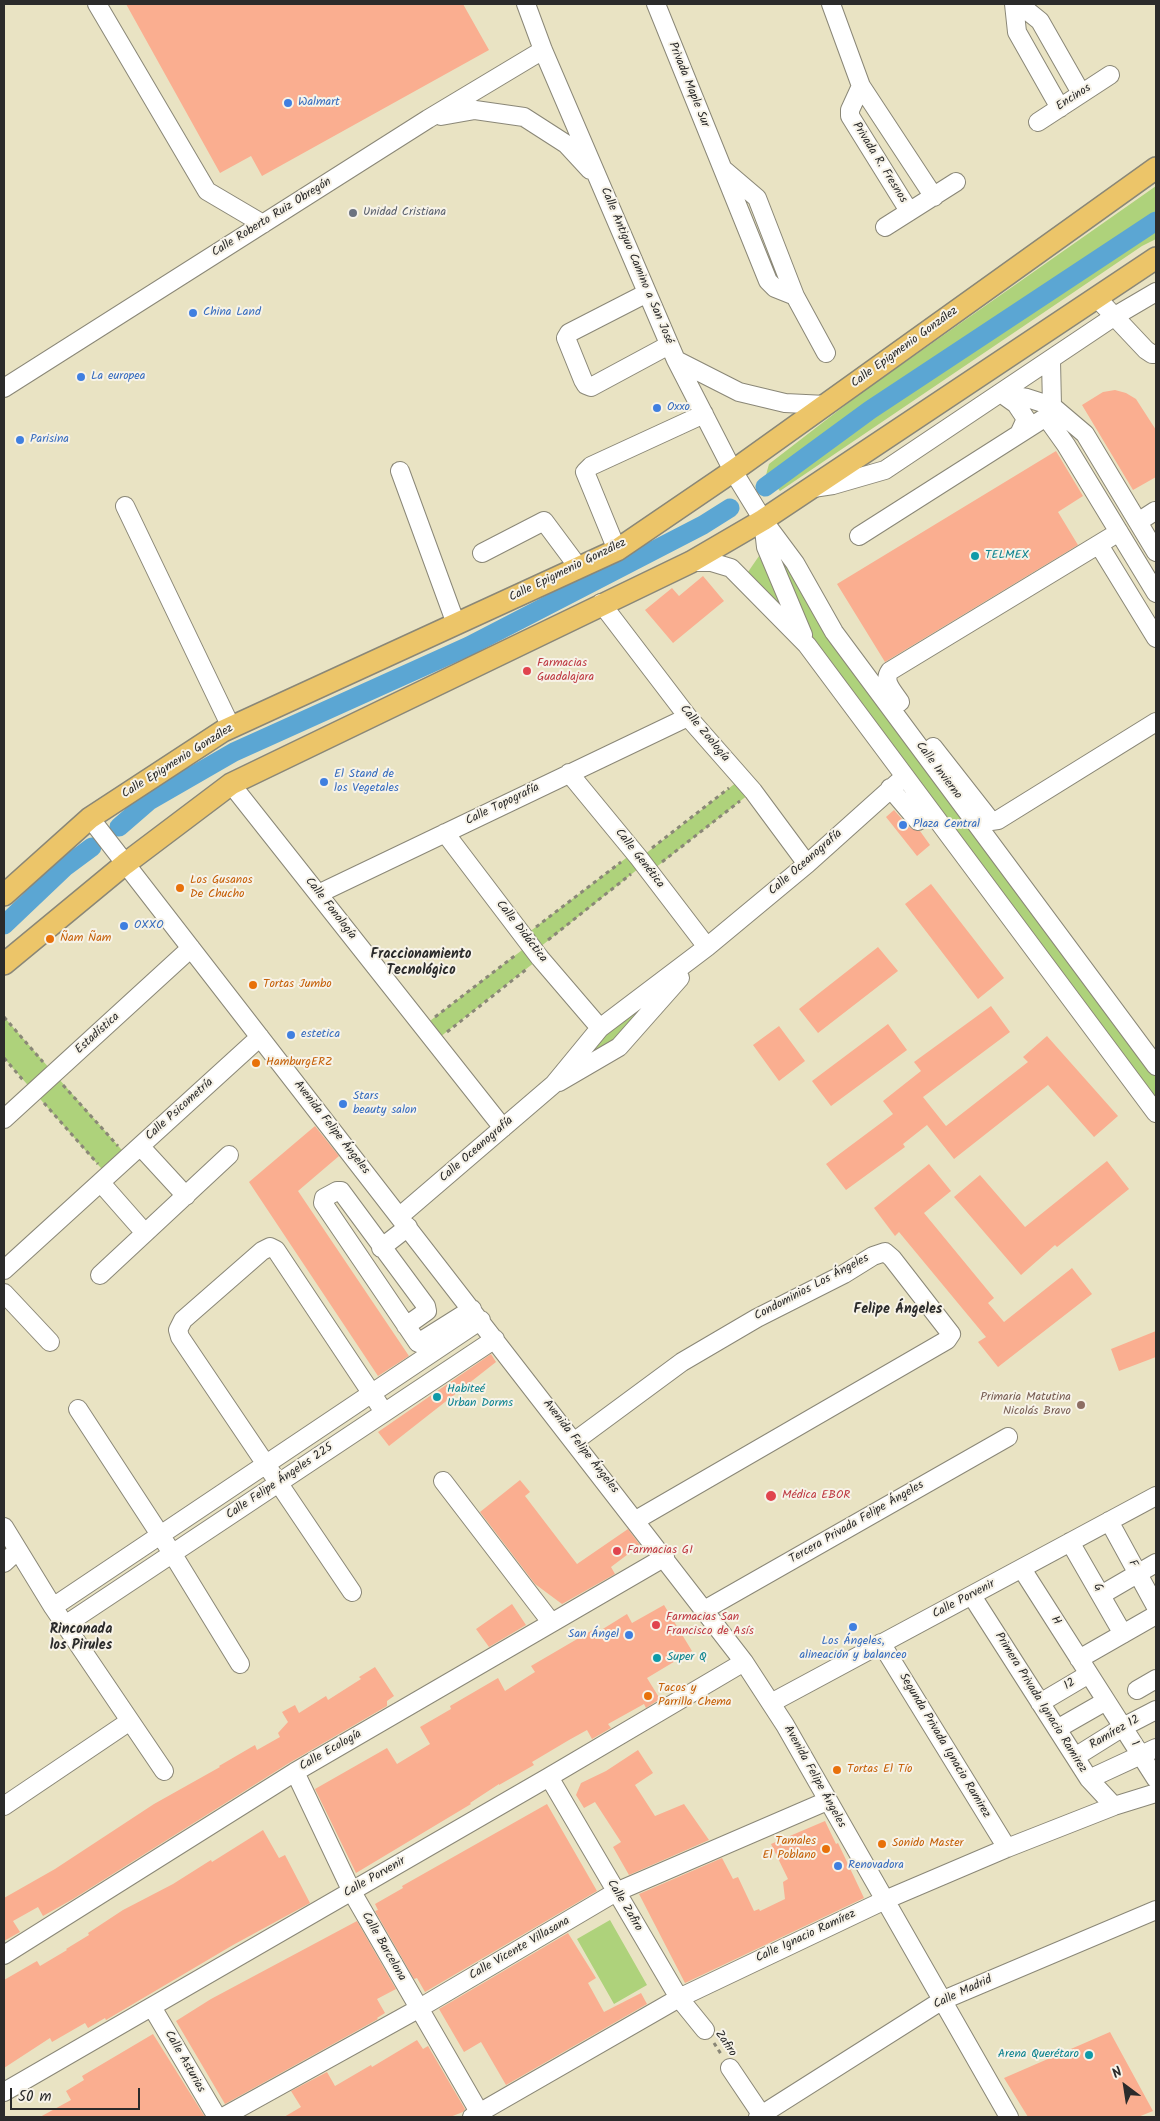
<!DOCTYPE html>
<html>
<head>
<meta charset="utf-8">
<style>
	body { margin:0 }
	#map { position:relative; width:1160px; height:2121px; overflow:hidden; background:#e9e3c3; font-family:Kalam,sans-serif }
	canvas { display:block }
	.frame { position:absolute; inset:0; border:5px solid #2b2b2b; pointer-events:none }
	.north { position:absolute; left:1100px; top:2061px; width:50px; height:50px; -webkit-text-stroke:4px #f7f3e8; paint-order:stroke; rotate:329deg; font-size:14px; font-weight:700; line-height:20px; text-align:center; color:#2b2b2b }
	.north::after { content:''; display:block; margin:auto; width:18px; height:22px; background:#2b2b2b; clip-path:polygon(50% 0,100% 100%,50% 72%,0 100%) }
	.scale { position:absolute; left:10px; top:2088px; width:130px; height:22px; box-sizing:border-box; border:2px solid #2b2b2b; border-top:0; padding-left:6px; font-size:15px; line-height:18px; white-space:nowrap; color:#2b2b2b; -webkit-text-stroke:4px #f7f3e8; paint-order:stroke }
</style>
</head>
<body>
<div id="map">
<canvas width="1160" height="2121"></canvas>
<div class="frame"></div>
<div class="north">N</div>
<div class="scale">50 m</div>
</div>
<script>
const c = document.querySelector('canvas').getContext('2d');
c.lineJoin = 'round';
function fill(path, color) { c.fillStyle = color; c.fill(path, 'evenodd'); }
function strokePath(path, color, width, dash) { c.strokeStyle = color; c.lineWidth = width; c.lineCap = dash ? 'butt' : 'round'; c.setLineDash(dash || []); c.stroke(path); }
function write(font, color, halo, rows, align = 'center') {
  c.font = font + ' Kalam,sans-serif'; c.lineWidth = 4; c.setLineDash([]); c.textBaseline = 'middle'; c.strokeStyle = halo; c.fillStyle = color; for (const [text, x, y, turn = 0] of rows) {
    c.save(); c.translate(x, y); c.rotate((+turn || 0) * Math.PI / 180); c.textAlign = isNaN(turn) ? turn : align; if (halo) c.strokeText(text, 0, 0); c.fillText(text, 0, 0); c.restore();
  }
}
fill(new Path2D(`
	M1156 186V239L1142 246 780 491 766 475 769 464 861 393Z
	M759 556 799 633 748 572Z
	M780 564 789 567 1156 1071V1099L813 642Z
	M742 778 753 791 650 872 643 865 535 951 540 958 435 1041 422 1027 530 944 524 936 634 852 640 858Z
	M645 1004 618 1043 572 1068 600 1029Z
	M4 1017 128 1157 108 1176 4 1058Z
	M610 1920 647 1985 614 2004 577 1939Z`), '#aed27b');
strokePath(new Path2D(`
	M765 487 870 410 1156 221
	M119 827 149 801 234 752 469 646 703 525 730 508
	M4 925 65 867 92 847`), '#5ba6d3', 19);
fill(new Path2D(`
	M126 4H463L489 50 262 176 251 156 220 173Z
	M1115 390 1126 393 1136 399 1156 430V477L1133 490 1082 405 1103 392Z
	M1056 451 1083 496 1058 512 1078 545 885 662 837 584Z
	M703 576 724 601 673 643 645 610 672 588 679 596Z
	M894 810 910 828 920 831 930 845 917 856 886 817Z
	M931 884 1004 978 978 999 905 904Z
	M878 947 898 971 818 1033 799 1009Z
	M991 1006 1010 1032 923 1097 946 1126 1028 1062 1023 1057 1047 1036 1118 1116 1094 1137 1048 1085 954 1159 927 1125 903 1144 905 1147 846 1190 826 1164 893 1114 883 1101 921 1071 914 1062Z
	M888 1024 907 1050 831 1106 812 1081Z
	M779 1026 805 1061 779 1081 753 1045Z
	M315 1126 339 1156 298 1191 409 1356 378 1376 249 1182Z
	M1107 1161 1129 1189 1057 1247 1055 1245 1021 1275 954 1197 980 1175 1025 1227Z
	M929 1164 951 1191 924 1213 994 1298 988 1303 1004 1322 1072 1268 1092 1294 998 1367 978 1342 986 1337 899 1232 895 1236 874 1208Z
	M1156 1331V1357L1119 1371 1111 1349Z
	M491 1354 496 1362 389 1446 378 1432Z
	M520 1480 530 1492 525 1496 577 1564 628 1529 640 1545 611 1567 615 1574 562 1604 535 1584 480 1512Z
	M512 1604 526 1625 489 1647 476 1629Z
	M664 1605 692 1651 647 1678 660 1699 646 1708 644 1704 608 1724 611 1728 592 1739 587 1730 569 1740 532 1762 534 1765 499 1785V1784L470 1803 471 1804 356 1873 315 1789 387 1748 397 1764 430 1744 420 1727 451 1709 450 1706 498 1678 505 1691 535 1672 531 1666 596 1628 598 1632 627 1614 632 1623Z
	M375 1667 394 1696 387 1701V1706L289 1763 73 1899 43 1916 38 1907 13 1921 20 1932 4 1941V1898L55 1869 154 1804 220 1767 219 1766 255 1745 257 1750 280 1737 278 1733 288 1722 282 1712 295 1705 299 1713 326 1696 328 1700 361 1679 359 1677Z
	M638 1750 653 1773 635 1785 655 1816 684 1804 709 1840 629 1875 613 1847 621 1842 595 1802 584 1808 576 1795 581 1783 606 1771Z
	M547 1804 597 1891 425 1992 417 1978 414 1979 375 1911 378 1910 375 1904 403 1888 402 1886Z
	M825 1821 836 1844 838 1843 864 1898 685 1983 639 1894 722 1858 733 1879 738 1877 754 1911 759 1909 760 1911 785 1899 783 1882 788 1879 771 1844Z
	M263 1830 279 1858 285 1855 310 1903 233 1945 106 2020 105 2018 88 2028 85 2023 52 2042 50 2038 4 2068V1980L37 1961 40 1966 67 1950 66 1949 89 1935 88 1933 123 1910 173 1884 211 1860 212 1862Z
	M357 1921 396 1989 377 1999 385 2013 377 2018 378 2019 225 2104 176 2021 211 1999Z
	M568 1933 596 1978 588 1983 604 2012 641 1993 647 2004 506 2085 481 2042 464 2052 439 2009Z
	M1110 2032 1153 2111 1138 2117H1028L1004 2078Z
	M153 2034 205 2117H40L71 2100 66 2091 84 2080 82 2076Z
	M417 2040 423 2049 428 2046 465 2109 463 2112 450 2117H284L301 2107 291 2091 327 2072 335 2086 371 2065 372 2067Z`), '#faae90');
const minor = new Path2D(`
	M97 4 207 191 263 224
	M526 4 543 50 676 360 733 471 763 520 795 563 834 632 1156 1066
	M656 4 768 281 775 288 795 296
	M831 4 861 86 934 197
	M1014 4 1017 32 1060 108
	M1019 4 1040 21 1081 93
	M861 86 850 110V116L909 211
	M441 116 475 110 524 117 566 144 590 170
	M1038 122 1110 75
	M723 169 757 198 795 296 826 353
	M885 227 956 182
	M647 293 569 333 566 338 583 380 586 385 591 387 669 345
	M1096 297 1146 350 1152 354H1156
	M676 360 739 392 785 403 826 405
	M4 388 428 119 543 50
	M1001 394 1027 398 1052 406 1085 434 1156 552
	M1002 394 1016 404 1026 419 1020 432
	M1046 417 1066 445 1156 593
	M400 471 456 624
	M813 488 833 485 885 470 1115 316 1156 292
	M125 506 231 727
	M763 521 766 547 803 635
	M1138 522 1155 511
	M859 536 1046 417 1052 406 1051 361
	M1099 545 1156 638
	M617 550 585 472 591 466 704 414
	M482 553 544 521 579 568
	M691 562H711L731 568 807 645 1156 1113
	M601 603 688 717 753 791 807 864
	M900 702C894 692 882 682 890 671L1119 532
	M933 747 991 821 998 820 1156 722
	M569 773 639 858 707 947
	M231 784 503 1128
	M890 788 918 821
	M90 818 744 1662 785 1725 1009 2117
	M445 833 540 958 600 1028
	M318 894 688 717
	M559 1082 619 1047 680 978
	M4 1119 191 948
	M140 1146 186 1196
	M101 1183 145 1233
	M400 1216 554 1084 600 1028 707 947 807 864 904 777
	M381 1248 408 1227
	M4 1270 260 1037
	M100 1275 229 1155
	M4 1293 50 1342
	M406 1326 427 1311 426 1306 341 1191H337L324 1198 323 1203 418 1343 472 1309
	M78 1409 172 1553 240 1664
	M575 1441 682 1362 757 1318 844 1274 873 1256 885 1252 892 1258 951 1334 947 1340 636 1520
	M443 1481 551 1622
	M1109 1521 1156 1607
	M4 1527 53 1607 164 1771
	M1070 1542 1123 1634
	M4 1563 18 1550
	M1022 1569 1156 1779
	M352 1592 180 1337 178 1330 183 1320 262 1251 270 1247 276 1250 384 1412
	M1101 1595 1156 1563
	M972 1596 1089 1779 1114 1806
	M53 1607 481 1320
	M706 1609 1008 1437
	M65 1625 495 1339
	M881 1643 1007 1848
	M1079 1659 1156 1615
	M1137 1690 1156 1679
	M771 1703 1156 1496
	M1040 1703 1089 1674
	M1057 1729 1106 1701
	M1075 1757 1123 1727 1156 1710
	M295 1772 352 1892 482 2117
	M549 1777 679 1998 705 2030
	M1089 1779 1156 1748
	M4 1806 130 1721
	M4 1955 295 1772 665 1557
	M152 2007 217 2117
	M730 2068 763 2117
	M4 2092 549 1777 744 1662
	M223 2117 418 2009 616 1892 827 1801
	M472 2117 679 1998 885 1900 1007 1848 1114 1806 1156 1793
	M758 2117 941 2001 1156 1910`);
const major = new Path2D(`
	M4 895 90 818 223 731 617 550 733 471 1156 168
	M4 964 125 864 231 784 691 562 763 520 1156 258`);
strokePath(minor, '#8a8777', 20);
strokePath(major, '#8a8777', 24);
strokePath(new Path2D(`
	M652 848 729 788
	M662 862 740 801
	M536 927 621 862
	M548 940 631 874
	M4 1017 43 1062
	M435 1017 517 954
	M447 1032 528 968
	M4 1058 23 1080
	M63 1085 118 1146
	M44 1103 98 1164
	M714 2043 721 2054`), '#8a8777', 3, [4, 4]);
strokePath(minor, '#fff', 18);
strokePath(major, '#ecc569', 21);
for (const [x, y, r, color] of [
	[288,103,5,"#3f7fe0"],
	[353,213,5,"#6b7280"],
	[193,313,5,"#3f7fe0"],
	[81,377,5,"#3f7fe0"],
	[657,408,5,"#3f7fe0"],
	[20,440,5,"#3f7fe0"],
	[975,556,5,"#0f9aa8"],
	[527,671,5,"#e0444e"],
	[324,782,5,"#3f7fe0"],
	[903,825,5,"#3f7fe0"],
	[180,888,5,"#e8710a"],
	[124,926,5,"#3f7fe0"],
	[50,939,5,"#e8710a"],
	[253,985,5,"#e8710a"],
	[291,1035,5,"#3f7fe0"],
	[256,1063,5,"#e8710a"],
	[343,1104,5,"#3f7fe0"],
	[437,1397,5,"#0f9aa8"],
	[1081,1405,5,"#8d6e63"],
	[771,1496,6,"#e0444e"],
	[617,1551,5,"#e0444e"],
	[656,1625,5,"#e0444e"],
	[853,1627,5,"#3f7fe0"],
	[629,1635,5,"#3f7fe0"],
	[657,1658,5,"#0f9aa8"],
	[648,1696,5,"#e8710a"],
	[837,1770,5,"#e8710a"],
	[882,1844,5,"#e8710a"],
	[826,1849,5,"#e8710a"],
	[838,1866,5,"#3f7fe0"],
	[1089,2055,5,"#0f9aa8"]
]) { const dot = new Path2D(); dot.arc(x, y, r, 0, 2 * Math.PI); c.fillStyle = color; c.fill(dot); strokePath(dot, '#f7f3e8', 2); }
write('12px', '#2b2b2b', '#f7f3e8', [
	["Privada Maple Sur",688,85,68],
	["Encinos",1074,98,-33],
	["Privada R. Fresnos",879,163,58],
	["Calle Roberto Ruiz Obregón",272,218,-32],
	["Calle Antiguo Camino a San José",636,266,67],
	["Calle Epigmenio González",905,348,-36],
	["Calle Epigmenio González",568,571,-26],
	["Calle Zoología",704,734,50],
	["Calle Epigmenio González",178,762,-32],
	["Calle Invierno",938,771,53],
	["Calle Topografía",503,805,-26],
	["Calle Genética",639,859,52],
	["Calle Oceanografía",806,863,-41],
	["Calle Fonología",330,909,52],
	["Calle Didáctica",521,932,52],
	["Estadística",98,1034,-42],
	["Calle Psicometría",180,1110,-42],
	["Avenida Felipe Ángeles",331,1128,52],
	["Calle Oceanografía",477,1150,-41],
	["Condominios Los Ángeles",812,1288,-28],
	["Avenida Felipe Ángeles",580,1447,52],
	["Calle Felipe Ángeles 225",280,1482,-34],
	["Tercera Privada Felipe Ángeles",857,1523,-30],
	["F",1132,1564,61],
	["G",1097,1588,60],
	["Calle Porvenir",964,1600,-28],
	["H",1055,1621,58],
	["12",1070,1685,-31],
	["Primera Privada Ignacio Ramirez",1040,1703,58],
	["Ramírez 12",1115,1733,-30],
	["1",1134,1744,58],
	["Segunda Privada Ignacio Ramirez",944,1746,59],
	["Calle Ecología",331,1751,-30],
	["Avenida Felipe Ángeles",814,1777,61],
	["Calle Porvenir",375,1878,-30],
	["Calle Zafiro",624,1906,59],
	["Calle Ignacio Ramírez",806,1937,-25],
	["Calle Barcelona",383,1947,60],
	["Calle Vicente Villasana",520,1949,-30],
	["Calle Madrid",963,1993,-25],
	["Zafiro",725,2044,56],
	["Calle Asturias",184,2062,60]
]);
write('12px', '#366cbe', '#f7f3e8', [
	["Walmart",298,103],
	["China Land",203,313],
	["La europea",91,377],
	["Oxxo",667,408],
	["Parisina",30,440],
	["El Stand de",334,775],
	["los Vegetales",334,789],
	["Plaza Central",913,825],
	["OXXO",134,926],
	["estetica",301,1035],
	["Stars",353,1097],
	["beauty salon",353,1111],
	["San Ángel",619,1635,"right"],
	["Los Ángeles,",853,1642,"center"],
	["alineación y balanceo",853,1656,"center"],
	["Renovadora",848,1866]
], 'left');
write('12px', '#5b616d', '#f7f3e8', [
	["Unidad Cristiana",363,213]
], 'left');
write('12px', '#0d838f', '#f7f3e8', [
	["TELMEX",985,556],
	["Habiteé",447,1390],
	["Urban Dorms",447,1404],
	["Super Q",667,1658],
	["Arena Querétaro",1079,2055,"right"]
], 'left');
write('12px', '#be3a42', '#f7f3e8', [
	["Farmacias",537,664],
	["Guadalajara",537,678],
	["Médica EBOR",782,1496],
	["Farmacias GI",627,1551],
	["Farmacias San",666,1618],
	["Francisco de Asís",666,1632]
], 'left');
write('12px', '#c56008', '#f7f3e8', [
	["Los Gusanos",190,881],
	["De Chucho",190,895],
	["Ñam Ñam",60,939],
	["Tortas Jumbo",263,985],
	["HamburgERZ",266,1063],
	["Tacos y",658,1689],
	["Parrilla Chema",658,1703],
	["Tortas El Tío",847,1770],
	["Tamales",816,1842,"right"],
	["El Poblano",816,1856,"right"],
	["Sonido Master",892,1844]
], 'left');
write('12px', '#785e54', '#f7f3e8', [
	["Primaria Matutina",1071,1398],
	["Nicolás Bravo",1071,1412]
], 'right');
write('bold 14px', '#2b2b2b', '#f7f3e8', [
	["Fraccionamiento",421,956],
	["Tecnológico",421,972],
	["Felipe Ángeles",898,1311],
	["Rinconada",81,1631],
	["los Pirules",81,1647]
]);
</script>
</body>
</html>
